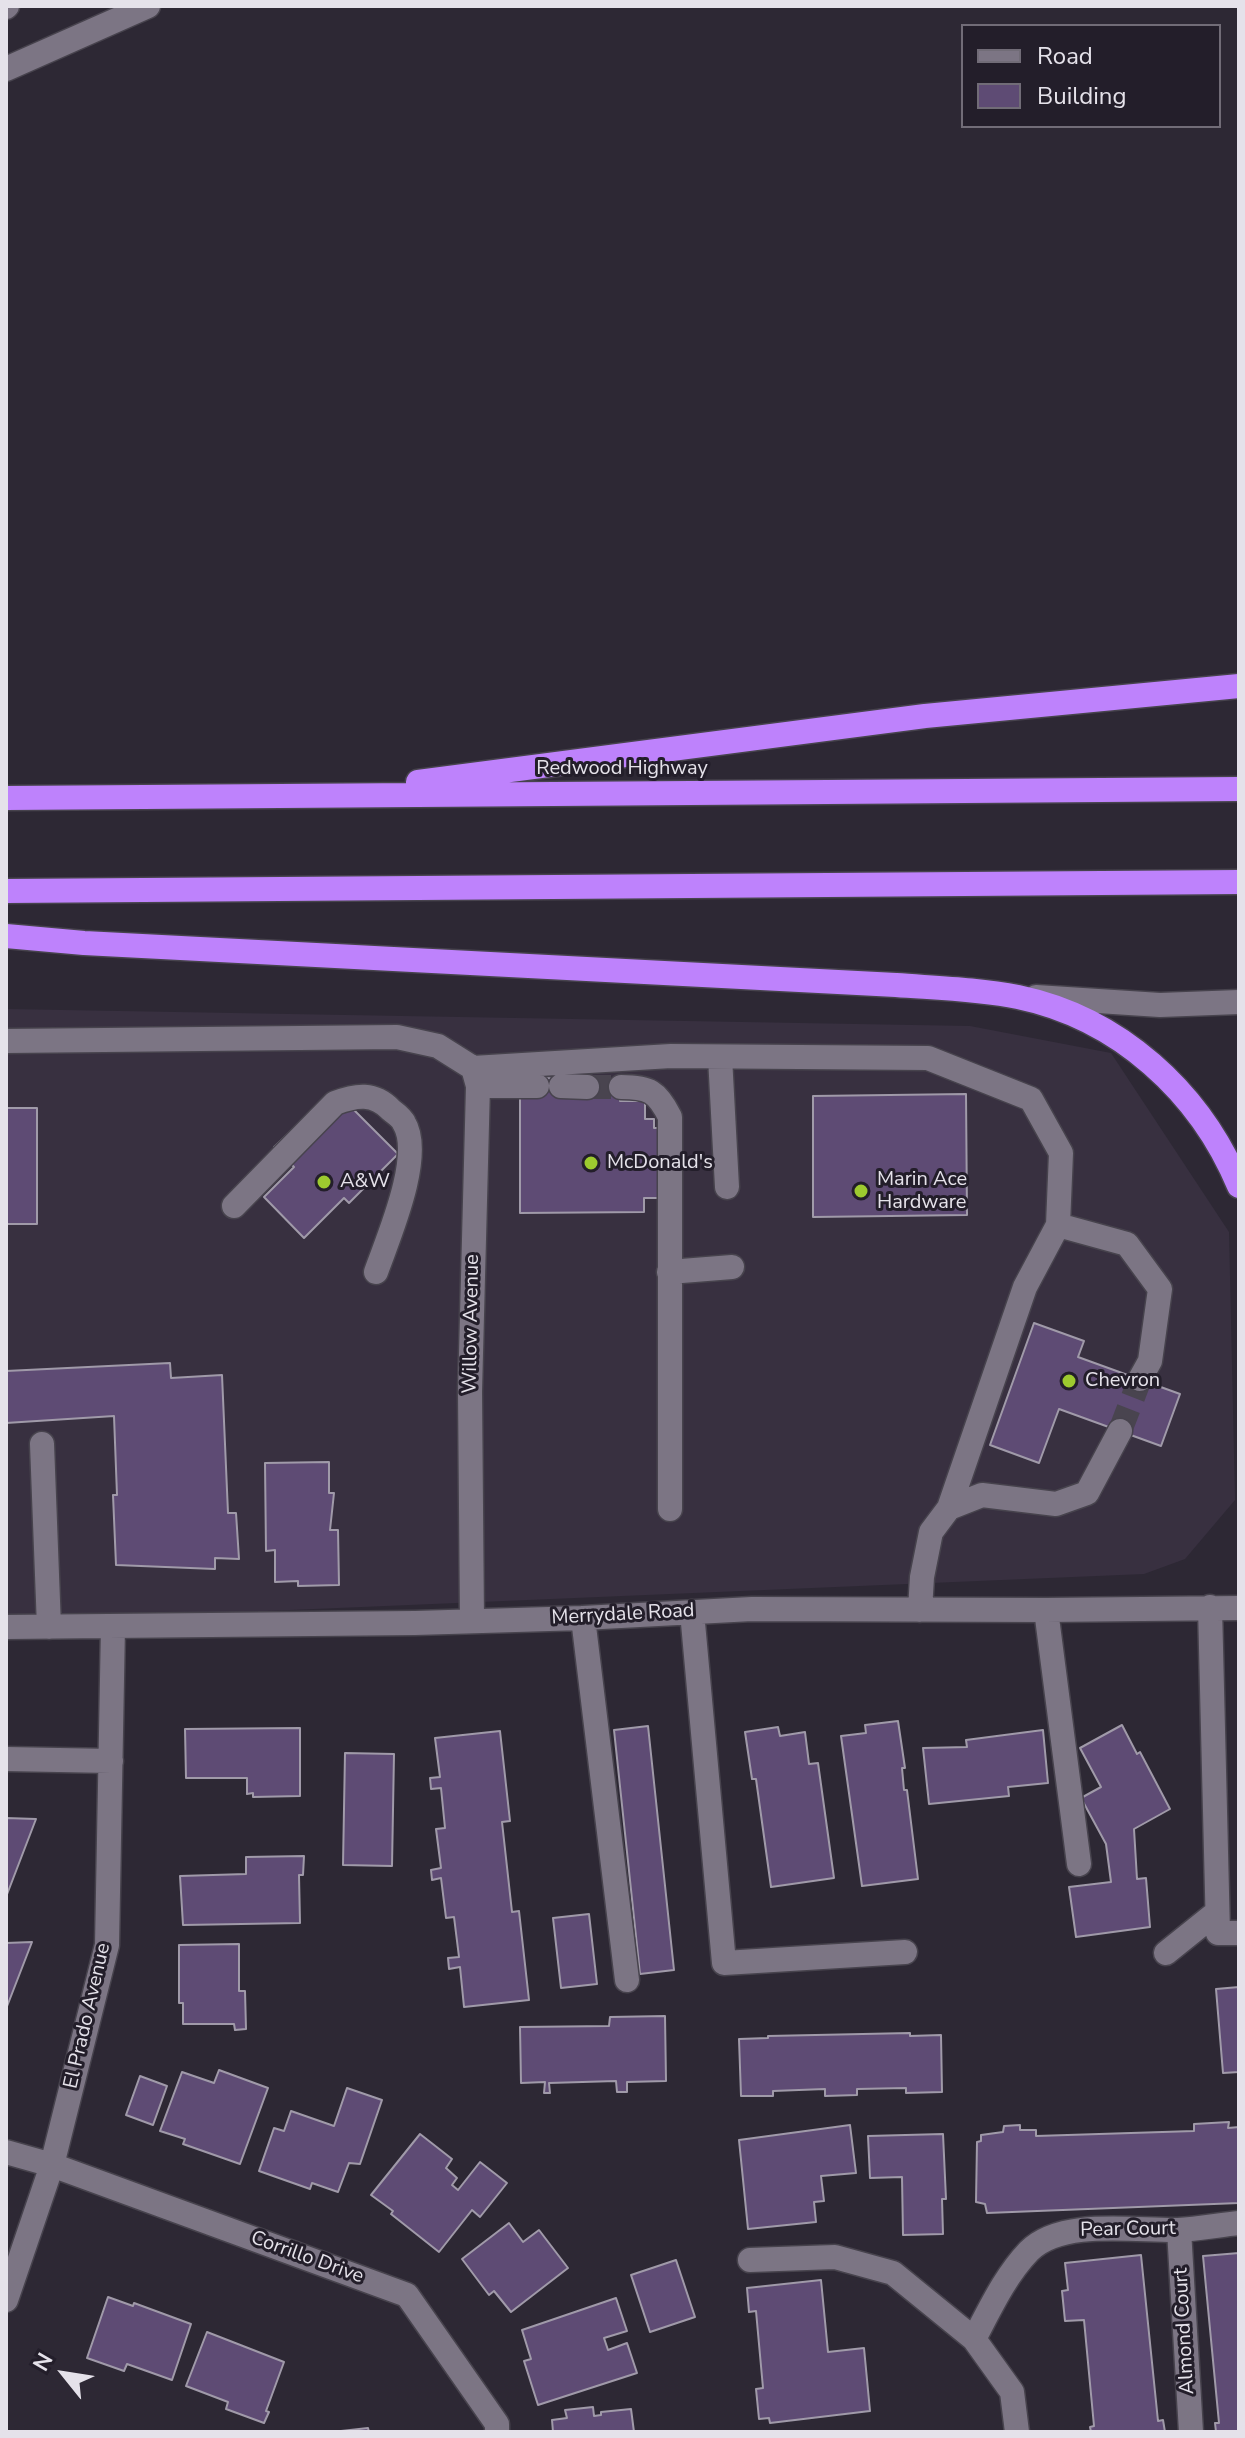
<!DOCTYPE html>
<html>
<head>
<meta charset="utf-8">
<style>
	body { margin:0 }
	#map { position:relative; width:1245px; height:2438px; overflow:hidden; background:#2d2834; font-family:"Nunito Sans",sans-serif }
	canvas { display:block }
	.frame { position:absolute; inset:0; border:8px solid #e5e2ea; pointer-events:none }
	.legend { position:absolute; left:961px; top:24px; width:260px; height:104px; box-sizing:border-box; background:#231e2a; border:2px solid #716c77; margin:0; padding:10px 14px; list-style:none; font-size:24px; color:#e5e2ea }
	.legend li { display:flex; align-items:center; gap:16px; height:40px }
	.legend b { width:40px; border:2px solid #716c77 }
	.north { position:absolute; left:24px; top:2334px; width:80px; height:80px; -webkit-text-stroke:6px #231e2a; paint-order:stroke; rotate:300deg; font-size:22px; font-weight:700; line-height:32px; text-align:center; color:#e5e2ea }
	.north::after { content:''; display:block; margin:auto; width:28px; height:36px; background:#e5e2ea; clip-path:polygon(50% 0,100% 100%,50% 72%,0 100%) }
</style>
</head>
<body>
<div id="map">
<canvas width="1245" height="2438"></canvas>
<div class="frame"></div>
<ul class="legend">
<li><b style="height:10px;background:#7c7584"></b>Road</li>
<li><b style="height:22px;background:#5e4b74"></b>Building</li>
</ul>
<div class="north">N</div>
</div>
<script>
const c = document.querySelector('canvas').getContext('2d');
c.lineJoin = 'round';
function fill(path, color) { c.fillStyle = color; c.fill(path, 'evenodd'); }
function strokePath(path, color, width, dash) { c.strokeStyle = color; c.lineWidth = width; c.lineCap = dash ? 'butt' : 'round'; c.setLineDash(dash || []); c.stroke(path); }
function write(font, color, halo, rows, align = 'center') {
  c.font = font + ' "Nunito Sans",sans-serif'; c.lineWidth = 6; c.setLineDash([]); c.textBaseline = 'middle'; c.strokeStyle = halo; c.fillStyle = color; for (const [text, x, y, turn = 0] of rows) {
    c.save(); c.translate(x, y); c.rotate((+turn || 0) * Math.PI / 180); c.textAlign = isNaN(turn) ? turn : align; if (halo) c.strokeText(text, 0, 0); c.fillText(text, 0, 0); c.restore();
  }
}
fill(new Path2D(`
	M6 1009 970 1026 1111 1053 1229 1232 1235 1500 1185 1559 1144 1574 6 1622Z`), '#383040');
const building = new Path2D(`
	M537 1078 621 1080 620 1101H645V1119H654V1128H663V1198H644V1212L520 1213V1096Z
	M966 1094 967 1215 813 1217V1096Z
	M349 1105 398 1154 349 1203 344 1198 304 1238 264 1197 294 1167 274 1147 291 1131 306 1147Z
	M6 1108H37V1224H6Z
	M1034 1323 1084 1341 1078 1357 1180 1394 1161 1446 1059 1409 1039 1463 990 1445Z
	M170 1363 171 1378 222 1375 228 1513H236L239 1559 215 1558V1569L116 1565 113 1495H117L114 1416 6 1423V1371Z
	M329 1462V1493H334L330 1530H338L339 1585 298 1586V1581L275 1582V1550L266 1551 265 1463Z
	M898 1721 905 1768H902L904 1790H907L918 1879 862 1886 841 1736 866 1733 865 1725Z
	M1122 1725 1137 1754 1140 1752 1170 1809 1134 1829 1137 1879 1146 1878 1150 1927 1076 1937 1069 1887 1111 1882 1106 1844 1081 1798 1101 1787 1080 1748Z
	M648 1726 674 1970 640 1974 614 1730Z
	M778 1727 780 1736 805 1732 809 1764 818 1763 834 1878 771 1887 756 1779H752L745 1732Z
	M300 1728V1796L253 1797V1793L247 1794V1778H186L185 1729Z
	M1043 1730 1048 1783 1008 1787 1009 1796 929 1804 923 1748 967 1747 966 1740Z
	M500 1731 510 1821 502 1822 512 1912 519 1911 529 2000 464 2007 460 1967 449 1969 448 1958 459 1957 454 1917 446 1918 441 1878 432 1880 431 1870 441 1868 436 1829 445 1828 441 1788 431 1789 430 1778 440 1777 435 1738Z
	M345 1753 394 1754 392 1866 343 1865Z
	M6 1818 36 1819 6 1897Z
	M304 1856 303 1875H299L300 1923 183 1925 180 1876 246 1874V1857Z
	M589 1914 597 1984 561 1988 553 1918Z
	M32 1942 6 2009V1943Z
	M239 1944V1991H245L246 2029 235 2030 234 2024H183V2003H179V1945Z
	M1239 1987V2072L1223 2073 1216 1989Z
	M665 2016 666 2081 627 2082V2092H617L616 2081 549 2083 550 2093H544L545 2082 521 2083 520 2027 609 2026 610 2017Z
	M910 2033V2036L941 2035 942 2092 906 2093V2088L857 2089V2095L825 2096V2089L773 2091V2096H741L739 2039 768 2038V2036Z
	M219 2070 268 2088 240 2164 183 2144 185 2139 160 2131 182 2072 214 2083Z
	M140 2076 167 2086 153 2125 126 2115Z
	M347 2088 382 2100 360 2164 349 2163 338 2192 312 2183 310 2189 259 2171 274 2128 284 2131 291 2111 334 2126Z
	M1229 2122 1228 2128 1239 2127V2203L987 2213 985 2204 976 2202 977 2142 981 2141V2135L1003 2132 1004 2126 1020 2125V2130H1036V2136L1194 2131V2124Z
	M850 2125 856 2173 821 2176 824 2201 814 2202 816 2222 748 2229 739 2140Z
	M420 2134 452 2159 446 2168 457 2178 452 2185 458 2190 480 2162 507 2183 480 2217 472 2210 439 2252 391 2214 393 2211 371 2195Z
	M943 2134 946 2199H942L943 2234 903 2235 902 2177 870 2178 868 2136Z
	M509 2223 523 2242 539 2230 568 2268 511 2312 494 2291 489 2295 462 2259Z
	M1239 2253V2432H1216L1215 2423H1219L1203 2256Z
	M1141 2255 1158 2421 1163 2420 1165 2432H1091L1090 2427 1094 2426 1084 2320 1065 2321 1062 2291 1068 2290 1065 2263Z
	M676 2260 695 2317 650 2332 631 2275Z
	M821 2280 828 2352 864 2348 870 2411 770 2423 769 2418 759 2419 756 2389 763 2388 756 2311 749 2312 747 2288Z
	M108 2297 133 2306 134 2303 191 2324 172 2380 127 2364 124 2371 87 2358Z
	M616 2298 627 2331 604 2338 608 2350 627 2343 637 2373 538 2405 524 2361 531 2359 522 2330Z
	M207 2332 284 2362 266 2411 269 2412 264 2423 226 2409 228 2402 186 2386Z
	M593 2407 594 2416 601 2415V2412L631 2409 634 2432H553L552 2420 567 2418 565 2410Z
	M368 2428 369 2432H332Z`);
fill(building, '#5e4b74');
strokePath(building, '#a09aa9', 2);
strokePath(new Path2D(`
	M587 1087H621
	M1120 1431 1140 1379`), '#49444f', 24, [24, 12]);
const minor = new Path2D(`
	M6 7 7 6
	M6 69 148 6
	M1036 997 1160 1005 1239 1002
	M6 1041 397 1037 438 1046 473 1068 478 1086 470 1392 472 1621
	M720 1057 727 1187
	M473 1068 671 1056 928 1058 1031 1099 1061 1153 1058 1225 1025 1287 949 1508
	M478 1086H537
	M561 1086 587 1087
	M621 1087C649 1087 657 1091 670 1117V1509
	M234 1206 335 1103C356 1095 374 1092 391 1110 395 1113 402 1118 404 1123 424 1156 388 1238 376 1272
	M1058 1225 1127 1244 1160 1289 1150 1361 1140 1379
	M669 1272 732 1267
	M42 1444 49 1627
	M1210 1607 1218 1933H1239
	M920 1610 922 1577 931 1532 949 1508 982 1495 1056 1504 1087 1493 1120 1431
	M1046 1610 1079 1864
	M692 1612 724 1963 905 1952
	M583 1618 627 1980
	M6 1627 415 1623 583 1618 752 1609 1046 1610 1239 1608
	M6 1759 111 1761
	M1166 1953 1217 1912
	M6 2152 52 2165 407 2295 497 2424V2432
	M1179 2230 1191 2432
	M750 2260 835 2257 893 2273 974 2339 1012 2392 1017 2432
	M6 2300 52 2165 107 1945 113 1626
	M974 2339C990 2309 1005 2276 1029 2251 1062 2218 1136 2231 1178 2230 1198 2229 1219 2225 1239 2223`);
const highway = new Path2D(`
	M418 782 925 716 1239 686
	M6 798 1239 789
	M6 891 1239 882
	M6 936 84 943 896 985C936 988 978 989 1018 997 1119 1018 1200 1092 1239 1186`);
strokePath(minor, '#47434d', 27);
strokePath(highway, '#47434d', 27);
strokePath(minor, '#7c7584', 24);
strokePath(highway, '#be82fc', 24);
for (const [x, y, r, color] of [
	[591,1163,8,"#9dca2f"],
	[324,1182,8,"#9dca2f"],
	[861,1191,8,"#9dca2f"],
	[1069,1381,8,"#9dca2f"]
]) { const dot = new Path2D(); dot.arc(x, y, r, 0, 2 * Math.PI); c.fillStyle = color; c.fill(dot); strokePath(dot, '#231e2a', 3); }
write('20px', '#e5e2ea', '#231e2a', [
	["Redwood Highway",622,769],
	["Willow Avenue",472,1324,-89],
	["Merrydale Road",623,1615,-3],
	["El Prado Avenue",88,2016,-77],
	["Pear Court",1128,2230,-1],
	["Corrillo Drive",307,2258,20],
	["Almond Court",1185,2331,-93]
]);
write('20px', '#e5e2ea', '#231e2a', [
	["McDonald's",607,1163],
	["Marin Ace",877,1180],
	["Hardware",877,1203],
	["A&W",340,1182],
	["Chevron",1085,1381]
], 'left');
</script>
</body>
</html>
